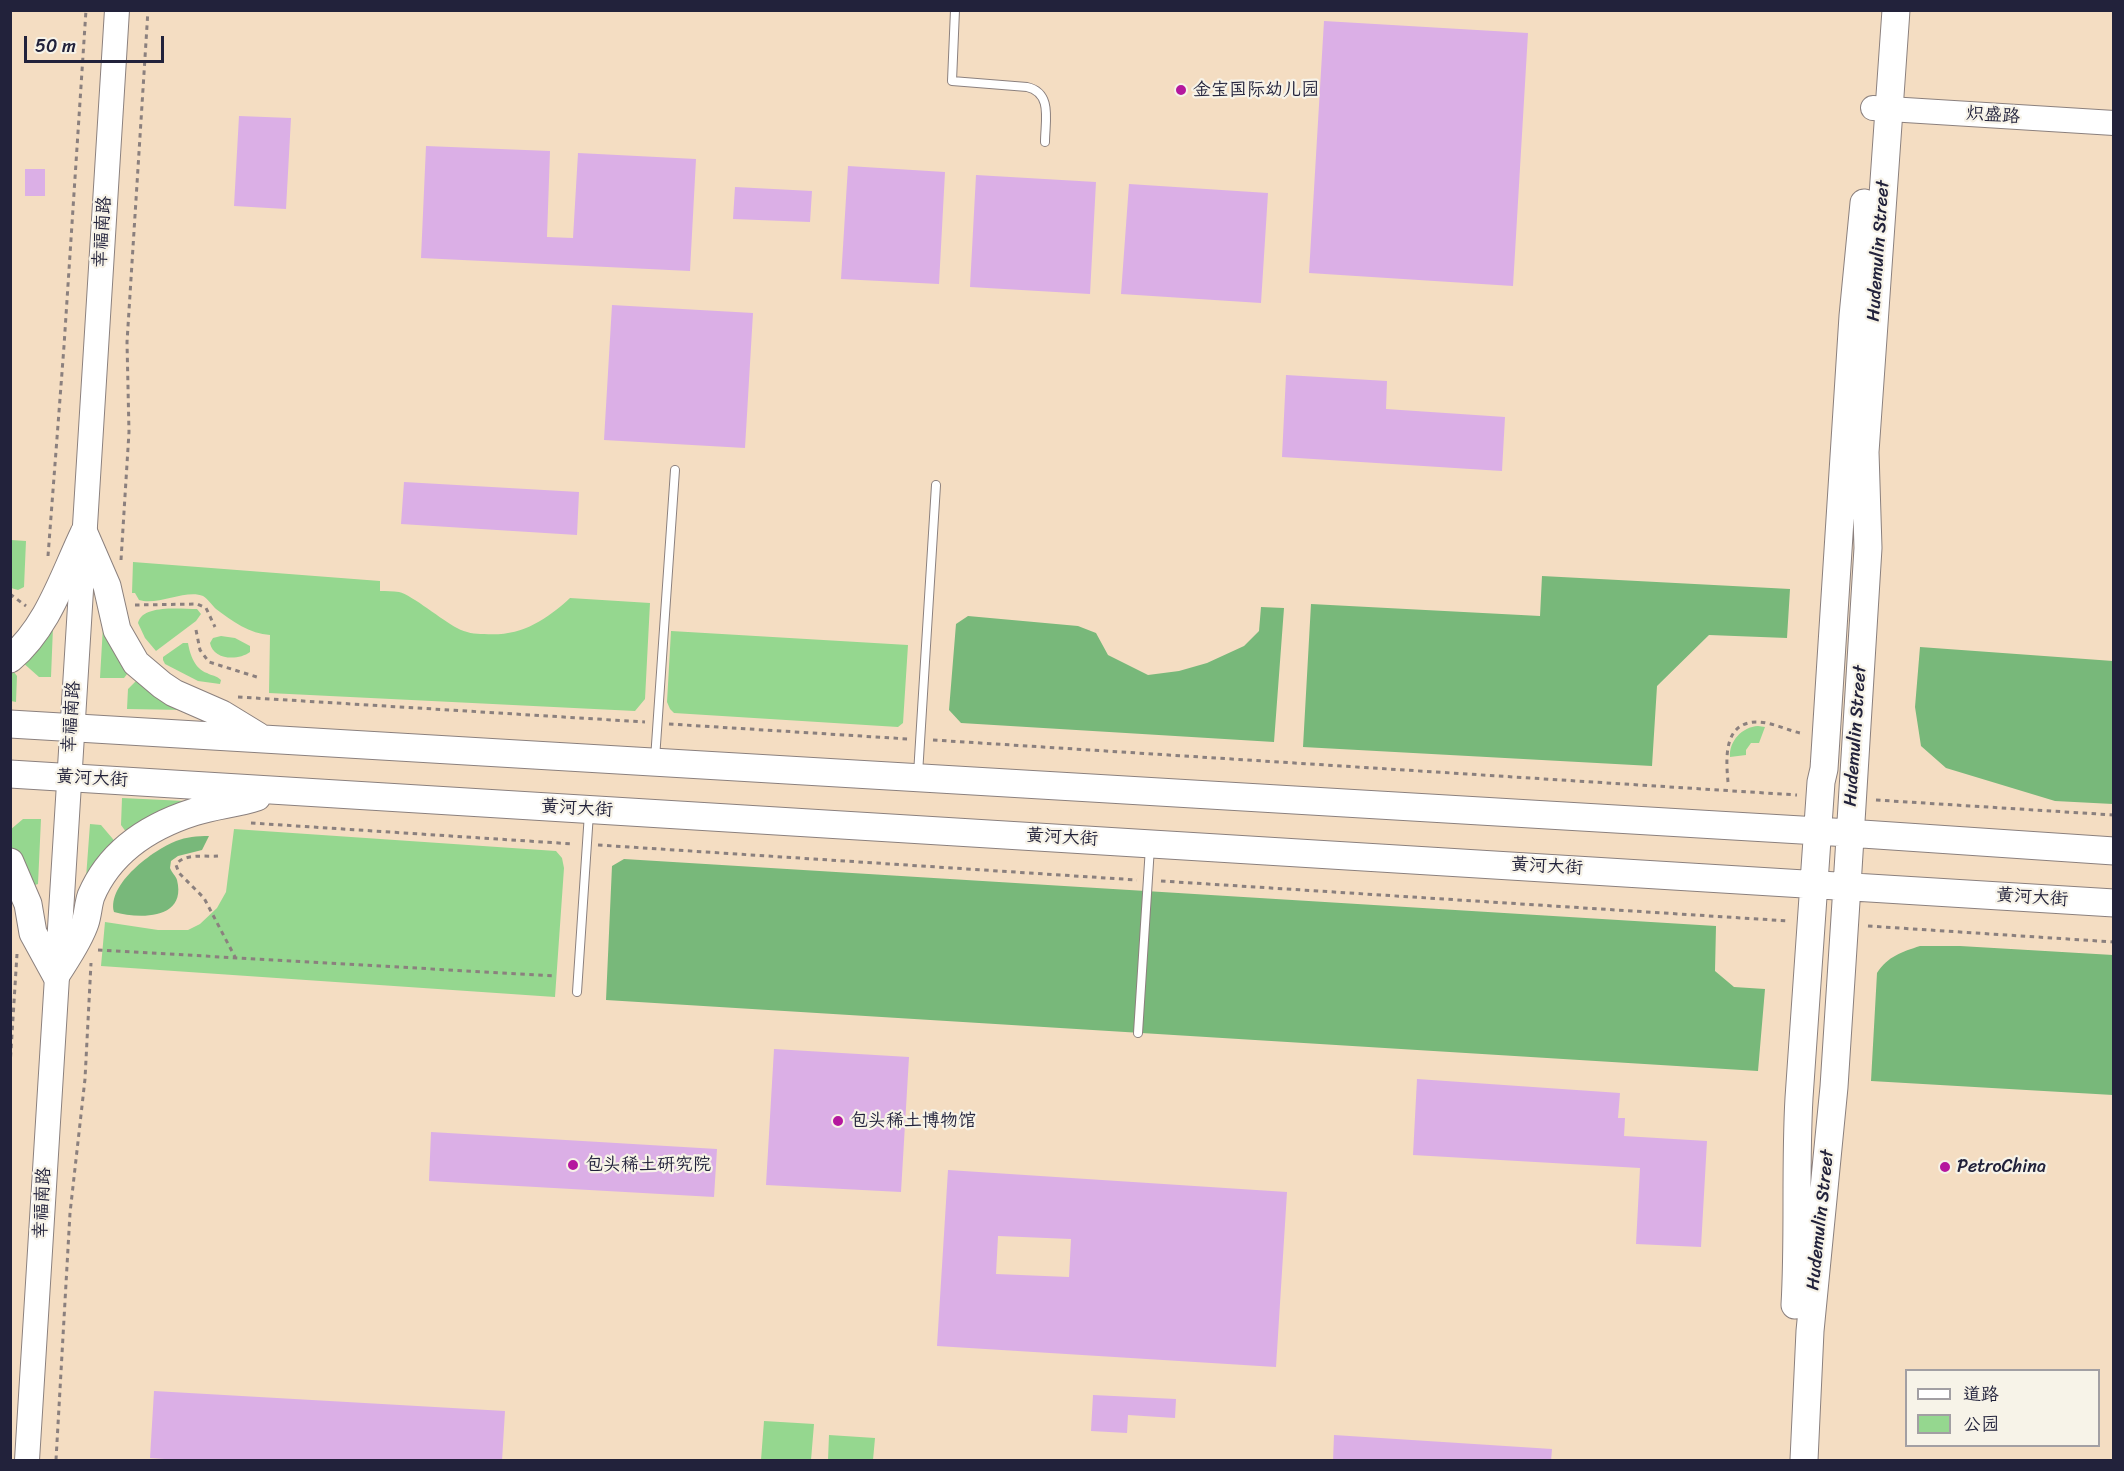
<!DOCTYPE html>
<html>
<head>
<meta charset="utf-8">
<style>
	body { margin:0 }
	#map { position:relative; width:2124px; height:1471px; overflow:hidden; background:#f4ddc2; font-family:Sriracha,"LXGW WenKai TC",sans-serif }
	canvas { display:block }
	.frame { position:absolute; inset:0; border:12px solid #22223b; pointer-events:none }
	.legend { position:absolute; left:1905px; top:1369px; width:195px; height:78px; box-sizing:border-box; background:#f7f3e8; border:2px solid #a29fa3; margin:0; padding:8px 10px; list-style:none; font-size:18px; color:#22223b }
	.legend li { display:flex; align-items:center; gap:12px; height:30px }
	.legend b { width:30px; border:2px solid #a29fa3 }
	.scale { position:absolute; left:24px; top:36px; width:140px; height:27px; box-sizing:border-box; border:3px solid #22223b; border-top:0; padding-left:8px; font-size:18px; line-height:21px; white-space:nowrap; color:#22223b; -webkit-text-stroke:4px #f7f3e8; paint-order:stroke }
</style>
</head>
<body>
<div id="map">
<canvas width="2124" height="1471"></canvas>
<div class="frame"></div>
<ul class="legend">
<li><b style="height:8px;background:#fff"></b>道路</li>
<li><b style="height:16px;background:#95d78f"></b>公园</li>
</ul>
<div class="scale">50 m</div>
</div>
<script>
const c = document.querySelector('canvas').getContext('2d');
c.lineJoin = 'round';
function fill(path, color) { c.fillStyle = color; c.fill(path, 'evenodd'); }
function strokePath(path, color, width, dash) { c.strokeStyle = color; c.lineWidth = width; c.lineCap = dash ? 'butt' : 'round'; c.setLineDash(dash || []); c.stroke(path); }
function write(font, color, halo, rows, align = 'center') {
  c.font = font + ' Sriracha,"LXGW WenKai TC",sans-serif'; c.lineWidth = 4.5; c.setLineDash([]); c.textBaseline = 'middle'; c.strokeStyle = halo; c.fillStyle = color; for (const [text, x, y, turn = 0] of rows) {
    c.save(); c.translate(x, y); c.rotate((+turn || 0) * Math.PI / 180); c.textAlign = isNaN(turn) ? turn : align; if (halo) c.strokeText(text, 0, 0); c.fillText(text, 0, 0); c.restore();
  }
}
fill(new Path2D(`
	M11 540 26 541 24 587 18 590 11 588Z
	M133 562 380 581V591C386 591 393 591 399 592 412 595 443 621 457 628 466 633 475 634 484 634 520 637 545 621 570 598L650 603 645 699 635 711 269 693 270 635C250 634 232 621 216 609 212 605 208 599 203 596 186 589 158 606 139 600L135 593H132Z
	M197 609 201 614 196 621 156 651 145 638 138 623C142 604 181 609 197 609Z
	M103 626 131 669 124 678H100Z
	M53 627 51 677H39L21 661Z
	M671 631 908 645 903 723 898 727 674 713 670 709 667 702Z
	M221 636 235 638 250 646V652C238 661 213 660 210 643L213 638Z
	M183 643H188C190 655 195 669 207 673 212 676 216 675 221 680L220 684 198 681 165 664 163 660V657Z
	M11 668 17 676 16 702 11 701Z
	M139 678 185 710 127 709 128 689Z
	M1758 726 1765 727 1759 743H1751L1746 750V755L1730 757C1729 741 1742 727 1758 726Z
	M122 798 185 801 188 802 129 836 121 825Z
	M23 819H41L38 884 29 887 11 850 10 830Z
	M90 824 101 825 118 845 86 878Z
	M234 829 556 851 562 858 564 868 555 997 101 966 105 922 158 930H188L200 924 217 908 226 892Z
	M764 1421 814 1424 811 1460H761Z
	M829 1435 875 1438 873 1460H828Z`), '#95d78f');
fill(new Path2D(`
	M1542 576 1790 589 1787 638 1709 635 1657 686 1652 766 1303 747 1311 604 1540 616Z
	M1261 607 1284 608 1274 742 961 723 949 710 956 624 968 616 1078 626 1096 633 1108 655 1148 675 1179 671 1207 663 1244 646 1259 631Z
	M1920 647 2113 661V804L2055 801 1946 768 1921 746 1915 707Z
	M209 836 202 850 178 856 171 861 170 868C172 873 176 876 177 880 187 920 139 919 114 912 107 884 153 850 176 841 186 837 197 836 209 836Z
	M624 859 1716 926 1715 971 1734 987 1765 989 1758 1071 606 1000 612 866Z
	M1920 946H1960L2113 955V1095L1871 1081 1877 973C1888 956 1902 952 1920 946Z`), '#78b87a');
fill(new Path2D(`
	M1324 21 1528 33 1513 286 1309 273Z
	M239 116 291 118 286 209 234 206Z
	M426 146 550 151 547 237 573 238 578 153 696 159 690 271 421 258Z
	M848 166 945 172 939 284 841 279Z
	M25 169H45V196H25Z
	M976 175 1096 182 1090 294 970 287Z
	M1129 184 1268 193 1261 303 1121 294Z
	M735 187 812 191 810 222 733 219Z
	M612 305 753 313 745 448 604 440Z
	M1286 375 1387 381 1386 409 1505 417 1502 471 1282 457Z
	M404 482 579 492 577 535 401 524Z
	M774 1049 909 1057 901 1192 766 1185Z
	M1417 1079 1620 1093 1618 1118H1625L1624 1136 1707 1141 1701 1247 1636 1244 1640 1168 1413 1155Z
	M431 1132 717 1149 714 1197 429 1181Z
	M948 1170 1287 1192 1276 1367 937 1346ZM998 1236 1071 1239 1069 1277 996 1274Z
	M154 1391 505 1411 502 1461H195L150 1458Z
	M1093 1395 1176 1399 1175 1418 1128 1415 1127 1433 1091 1431Z
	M1334 1435 1552 1449 1551 1461H1333Z`), '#dbafe6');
const lane = new Path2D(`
	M955 10 952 81 1027 87C1053 93 1045 121 1045 142
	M655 759 675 470
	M918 774 936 485
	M577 992 589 813
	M1138 1033 1150 847`);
const secondary = new Path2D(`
	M1873 108 2114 123
	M27 1460 117 10`);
const primary = new Path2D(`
	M84 533 107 586 117 630 136 663 162 685 174 693 222 714 258 736
	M10 659C48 627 63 577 84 533
	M10 724 1818 831 2114 851
	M10 774 2114 903
	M10 862 28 904 33 933 56 975
	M56 975C66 959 79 941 85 923 88 914 88 905 91 896 110 851 150 826 194 812 215 805 236 804 257 797
	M1795 1305C1799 1236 1795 1167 1799 1098L1821 782 1824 769 1853 316 1864 203
	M1804 1460 1810 1331 1834 1087 1847 886 1868 548 1865 452 1896 10`);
strokePath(lane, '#8b807e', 10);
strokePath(secondary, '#8b807e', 26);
strokePath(primary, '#8b807e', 29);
strokePath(new Path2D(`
	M48 556 64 346 86 10
	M121 560 129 432 127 342 148 10
	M10 594 26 606
	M135 605 197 604 206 608 215 627
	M196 630 200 650 209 662 260 678
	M238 697 645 722
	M669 724 908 739
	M933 740 1797 795
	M1728 782C1726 759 1723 722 1757 722 1771 722 1787 730 1800 733
	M1876 800 2114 815
	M251 823 574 844
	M598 845 1137 880
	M218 856C205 857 183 853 176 865L179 873 204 898 235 957
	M1161 881 1789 921
	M1868 926 2114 942
	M98 950 556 976
	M10 1066 17 954
	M56 1460 70 1213 85 1079 91 963`), '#8b807e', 3, [4.5, 4.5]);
strokePath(lane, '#fff', 8);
strokePath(secondary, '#fff', 24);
strokePath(primary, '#fff', 27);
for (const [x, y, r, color] of [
	[1181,90,6,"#b5179e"],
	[838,1121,6,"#b5179e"],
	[573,1165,6,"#b5179e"],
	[1945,1167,6,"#b5179e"]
]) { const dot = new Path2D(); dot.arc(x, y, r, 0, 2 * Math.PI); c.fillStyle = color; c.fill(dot); strokePath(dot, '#f7f3e8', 2); }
write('18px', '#22223b', '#f7f3e8', [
	["金宝国际幼儿园",1193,90],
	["包头稀土博物馆",850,1121],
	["包头稀土研究院",585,1165],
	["PetroChina",1957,1167]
], 'left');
write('18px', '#22223b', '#f7f3e8', [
	["炽盛路",1993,116,4],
	["幸福南路",103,232,-86],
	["Hudemulin Street",1879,251,-86],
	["幸福南路",72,717,-86],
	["Hudemulin Street",1856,736,-86],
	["黄河大街",92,779,3],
	["黄河大街",577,809,3],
	["黄河大街",1062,838,3],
	["黄河大街",1547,867,3],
	["黄河大街",2032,898,4],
	["幸福南路",43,1203,-87],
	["Hudemulin Street",1821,1220,-84]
]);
</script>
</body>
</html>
